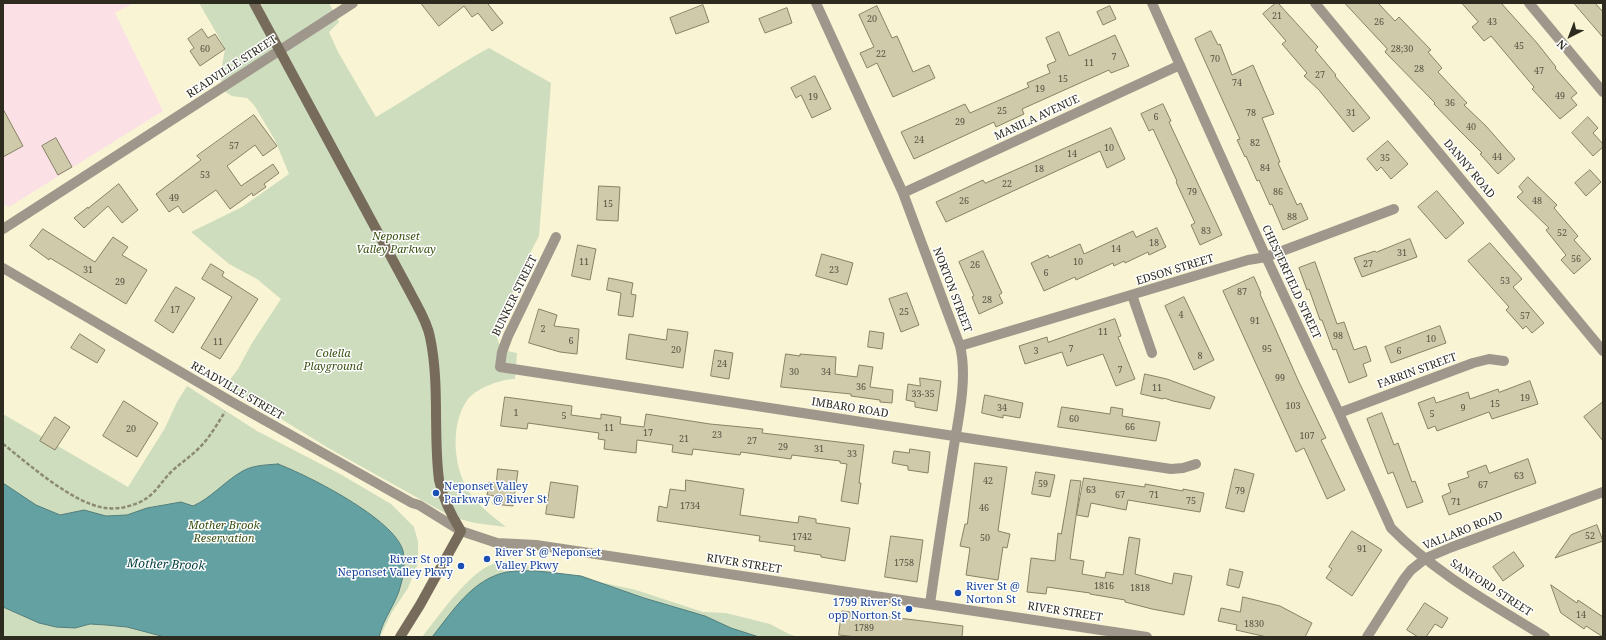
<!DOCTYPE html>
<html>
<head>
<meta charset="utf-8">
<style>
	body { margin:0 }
	#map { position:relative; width:1606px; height:640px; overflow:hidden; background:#f9f4d3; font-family:"Noto Serif",serif }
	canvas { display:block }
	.frame { position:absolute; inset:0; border:4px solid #2d2b1f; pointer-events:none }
	.north { position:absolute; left:1550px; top:16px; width:40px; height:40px; -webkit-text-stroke:3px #fff; paint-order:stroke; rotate:222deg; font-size:11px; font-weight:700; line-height:16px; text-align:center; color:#2d2b1f }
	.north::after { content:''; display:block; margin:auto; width:14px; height:18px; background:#2d2b1f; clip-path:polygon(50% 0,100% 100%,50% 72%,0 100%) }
</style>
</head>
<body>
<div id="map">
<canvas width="1606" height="640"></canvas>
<div class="frame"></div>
<div class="north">N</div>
</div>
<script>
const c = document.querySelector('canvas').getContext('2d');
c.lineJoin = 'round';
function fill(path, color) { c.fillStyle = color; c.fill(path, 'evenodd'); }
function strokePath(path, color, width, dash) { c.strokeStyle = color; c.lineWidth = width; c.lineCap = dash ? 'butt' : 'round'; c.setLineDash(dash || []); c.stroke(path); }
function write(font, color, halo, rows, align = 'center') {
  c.font = font + ' "Noto Serif",serif'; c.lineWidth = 3; c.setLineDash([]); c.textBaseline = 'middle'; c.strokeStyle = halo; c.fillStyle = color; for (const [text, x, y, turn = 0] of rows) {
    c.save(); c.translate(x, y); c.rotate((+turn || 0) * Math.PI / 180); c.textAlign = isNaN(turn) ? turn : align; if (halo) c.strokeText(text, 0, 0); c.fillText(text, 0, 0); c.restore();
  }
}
fill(new Path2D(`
	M3 3H134L115 13 163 111 9 207 3 204Z`), '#fbe1e6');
fill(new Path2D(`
	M199 3H329L339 22 329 32 338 52 376 117C414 95 450 69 489 48L551 83 539 236 526 261 497 330C496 345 503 351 517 353L515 379C501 379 477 388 468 399 449 424 453 472 472 496 480 507 495 518 506 527L475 523 452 517 330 449 226 385 238 369 252 343 281 299 257 279 229 264 191 232 242 207 289 174 275 140 254 105 247 98 232 96 224 91C218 73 223 65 225 48Z
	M187 386 257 431 340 474 391 504 414 527 418 542V563L408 588 392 612 380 637H3V414L128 487 165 428 177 402Z
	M505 561 636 590 703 612 726 613 770 624 789 634 798 637H422C439 616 468 573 493 564 496 563 501 562 505 561Z`), '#ceddbe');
const water = new Path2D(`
	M278 464C307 475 395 519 403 551 405 560 404 575 401 584 397 603 383 618 379 637H165L127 627 106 625 90 624 75 628 56 627 39 623 3 607V483L36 505 60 515 84 510 106 516 127 515 147 508 181 502 193 506C211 498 224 482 241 472 252 465 266 465 278 464Z
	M538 571 581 576 644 598 705 616 731 628 759 637H432C453 611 472 579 507 572 517 570 528 571 538 571Z`);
fill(water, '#64a1a2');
strokePath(water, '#547e7b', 1);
const building = new Path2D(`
	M421 3H490L488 4 503 23 492 31 478 13 472 17 464 6 439 26Z
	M1276 3H1278L1318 47 1315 50 1336 75 1335 76 1370 118 1353 132 1319 90 1304 76 1307 73 1282 44 1286 41 1263 14Z
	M1345 3H1378L1395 21 1399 17 1431 50 1428 52 1442 68 1438 72 1467 103 1464 105 1486 126 1515 159 1498 174 1480 154 1482 153 1459 130 1434 104 1435 103 1385 52 1387 49Z
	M1462 3H1501L1537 43 1556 67 1555 68 1577 93 1571 98 1577 105 1560 119 1532 89 1534 87 1491 36 1484 41 1472 27 1478 22Z
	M1574 3H1595L1603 12V37Z
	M703 5 709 22 676 34 670 18Z
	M877 6 892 38 897 36 913 72 929 65 935 78 893 97 877 63 867 68 860 53 874 47 859 15Z
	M1110 6 1116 19 1103 25 1097 12Z
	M787 8 792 23 765 33 759 19Z
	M202 29 208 38 215 34 225 49 200 66 190 51 194 48 188 39Z
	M1211 31 1218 45 1220 44 1232 75 1253 65 1274 114 1262 118 1280 162 1278 163 1297 205 1301 203 1308 219 1283 230 1272 204 1270 205 1259 180 1257 181 1246 156 1245 157 1237 140 1240 139 1195 39Z
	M1059 32 1069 56 1115 35 1129 66 1111 73 1109 70 1022 109 1024 114 996 127 994 122 914 159 901 132 965 104 970 113 1029 87 1027 83 1050 73 1047 65 1056 61 1046 38Z
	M815 76 831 109 812 118 801 95 796 98 791 88Z
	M1163 104 1171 121 1169 122 1222 235 1200 245 1191 225 1195 223 1176 182 1177 181 1153 129 1149 131 1141 114Z
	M3 109 23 146 3 157Z
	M254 115 277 146 263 156 255 145 227 166 241 186 273 164 279 173 264 184 266 187 253 196 252 193 230 209 216 190 183 213 178 206 169 212 156 194 201 160 197 156Z
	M1588 117 1598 128 1593 133 1603 144V147L1593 156 1572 133Z
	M1111 128 1125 159 1107 168 1100 151 946 222 936 202 983 180 985 183Z
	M56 138 72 167 58 175 42 146Z
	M1388 141 1408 164 1391 179 1381 167 1377 171 1367 159Z
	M1590 170 1601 182 1586 196 1575 183Z
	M1528 177 1557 205 1554 208 1578 236 1574 240 1591 259 1574 274 1561 260 1566 255 1546 230 1549 228 1517 197 1523 192 1519 187Z
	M119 184 138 210 122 223 108 206 84 228 74 218 88 207V208Z
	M599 186 620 187 618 221 597 220Z
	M1437 191 1464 223 1446 239 1418 207Z
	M1157 228 1166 247 1149 255 1148 252 1125 263 1124 261 1114 266 1113 263 1076 280 1075 277 1044 291 1031 263 1048 255 1049 258 1080 244 1084 254 1133 231 1136 237Z
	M43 229 95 262 113 237 128 247 122 255 147 270 126 304 50 258 49 260 30 246Z
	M1410 239 1417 257 1362 277 1354 258 1375 251 1376 252Z
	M1490 243 1522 279 1513 287 1544 323 1532 333 1526 326 1523 329 1506 310 1509 307 1468 261Z
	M578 245 596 249 590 280 572 276Z
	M983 251 1002 293 999 295 1003 303 979 314 972 297 974 296 959 262Z
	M822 254 853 263 847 285 816 276Z
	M1315 262 1337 324 1344 322 1354 350 1366 346 1371 361 1363 364 1367 376 1349 383 1336 349 1333 350 1322 320H1320L1309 289 1307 290 1299 268Z
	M211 264 224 272 222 276 258 299 220 359 201 348 232 297 202 279Z
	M1254 277 1261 293 1260 294 1298 380 1326 438 1321 440 1345 490 1327 499 1304 448 1296 452 1223 291Z
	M609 278 633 283 631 294 636 295 633 317 618 315 621 293 607 290Z
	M176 287 195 298 173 333 155 321Z
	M907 293 919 325 901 332 889 299Z
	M1184 297 1214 360 1194 370 1165 306Z
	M539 309 557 315 554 326 579 329 577 354 560 352 529 343Z
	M1115 319 1121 336 1118 337 1135 379 1116 386 1103 354 1067 366 1062 352 1025 364 1019 346 1047 337 1048 342Z
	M1440 326 1446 343 1391 363 1385 347Z
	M668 329 688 332 683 368 626 359 629 334 666 340Z
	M870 331 884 333 882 349 868 347Z
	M80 334 105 350 97 363 71 348Z
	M715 350 733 353 729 379 711 376Z
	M786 354 800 356V354L836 357 835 374 857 377 859 365 873 367 870 387 893 390 892 403 880 402V400L851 396V394L781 387Z
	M1145 374 1167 379 1215 397 1210 409 1173 401 1164 398 1163 399 1141 394Z
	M920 378 941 381 937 411 915 407V402L906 400 908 384 920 386Z
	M1530 381 1538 404 1492 419 1489 412 1437 431 1435 426 1428 429 1418 403 1434 397 1436 403 1468 392 1470 399 1498 389 1499 392Z
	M985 395 1023 403 1020 418 1003 415V418L982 413Z
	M505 397 572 406 571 415 601 419V414L621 417 620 424 644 427 646 414 710 424 763 429 762 433 864 445 859 483H861L858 504 841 501 847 464 840 463V461L792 455 791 459 741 452 740 455 693 449 692 455 672 452 673 445 637 440 636 453 604 449 605 440 598 439 599 433 528 423 527 429 501 426Z
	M124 401 158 423 137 457 103 436Z
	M1603 402V441L1584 417Z
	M1062 407 1110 414 1111 407 1123 409 1122 416 1160 422 1156 441 1058 427Z
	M1382 413 1394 445 1398 443 1412 482 1415 481 1423 502 1407 508 1393 472 1388 474 1367 419Z
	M55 417 70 427 55 450 40 441Z
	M910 449 930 452 928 473 908 470V466L892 463 894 451 909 453Z
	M1528 459 1536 483 1449 515 1442 496 1451 492 1448 484 1469 477 1467 472 1486 465 1489 473Z
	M975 463 1007 467 998 531 1010 534 1007 548 1003 547 998 580 966 575 970 548 960 546 965 524H967Z
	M498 469 518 471 513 506 493 504 494 496 487 495 489 482 496 483Z
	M1235 469 1254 474 1244 512 1226 508Z
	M1036 472 1055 475 1050 497 1032 494Z
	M1084 478 1145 487V484L1183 491V489L1204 493 1200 512 1128 500 1126 510 1091 503 1088 517 1077 515Z
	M686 480 744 489 740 515 798 523 799 516 816 519V523L850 528 845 561 821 557V555L794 551 795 546 759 541 760 536 657 521 659 506 667 508 670 489 685 491Z
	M1071 480 1081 481 1070 559 1084 561 1082 574 1105 578 1106 572 1123 575 1129 537 1140 539 1135 574 1172 584 1174 573 1192 576 1184 615 1152 609 1125 602V600L1090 594V593L1047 587 1046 594 1027 592 1031 558 1055 561 1058 533 1061 534Z
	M551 482 578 486 574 518 546 514Z
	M1597 525 1603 541 1555 558 1571 535Z
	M1352 531 1382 550 1352 596 1326 578 1332 569 1329 567Z
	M891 536 923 540 917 582 885 577Z
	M1514 552 1524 566 1503 581 1493 567Z
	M1230 569 1243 572 1239 588 1227 585Z
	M1551 585 1577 603 1578 600 1603 617V637L1586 626 1584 629 1561 613Z
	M1243 597 1280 606 1312 623 1305 637H1267L1236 630 1237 625 1218 621 1221 608 1240 612Z
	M1425 603 1448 618 1442 628 1435 624 1426 637H1418L1407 630Z
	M842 611 963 626 962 637H857L839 635Z`);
fill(building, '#cfcaaa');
strokePath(building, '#888265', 1);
strokePath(new Path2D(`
	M3 444C30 465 73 504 106 508 119 510 137 505 147 498 156 492 163 480 170 473 179 464 189 458 198 449 209 439 217 424 225 412`), '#8d8a74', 2.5, [4, 2]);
strokePath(new Path2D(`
	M816 3 903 193 960 346C968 378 958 420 953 452 945 503 937 553 930 604
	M1152 3 1266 257 1339 413 1391 528C1435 573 1492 604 1545 637
	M1315 3 1603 351
	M1529 3 1603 92
	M903 193 1180 65
	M3 229 353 3
	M556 237 508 336 502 352 500 367 1171 469 1183 468 1196 464
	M3 268 232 402 412 503 419 505 461 531
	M1132 295 1152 353
	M960 346 1248 260 1266 257 1394 209
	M1339 413 1473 363 1489 359 1504 361
	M1367 637 1404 579 1411 570 1426 558 1452 547 1603 492`), '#9f978b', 10);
strokePath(new Path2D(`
	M461 531 497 543 536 545 1147 637`), '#9f978b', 10);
strokePath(new Path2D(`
	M254 3 410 292C417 306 427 321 430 337 440 384 433 433 439 480 443 499 451 515 461 531L420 605 400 637`), '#776b5b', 10);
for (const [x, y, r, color] of [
	[436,493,4,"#1a4fb4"],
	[487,559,4,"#1a4fb4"],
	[461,566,4,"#1a4fb4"],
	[958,593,4,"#1a4fb4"],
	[909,609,4,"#1a4fb4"]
]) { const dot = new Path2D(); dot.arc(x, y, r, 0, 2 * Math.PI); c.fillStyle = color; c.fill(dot); strokePath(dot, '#fff', 1.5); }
write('9px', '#565342', null, [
	["21",1277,16],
	["20",872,19],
	["26",1379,22],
	["43",1492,22],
	["45",1519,46],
	["60",205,49],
	["28;30",1402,49],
	["22",881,54],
	["7",1114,57],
	["70",1215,59],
	["11",1089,63],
	["28",1419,69],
	["47",1539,71],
	["27",1320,75],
	["15",1063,79],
	["74",1237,83],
	["19",1040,89],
	["49",1560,96],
	["19",813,97],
	["36",1450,103],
	["25",1002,111],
	["78",1251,113],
	["31",1351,113],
	["6",1156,117],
	["29",960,122],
	["40",1471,127],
	["24",919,140],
	["82",1255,143],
	["57",234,146],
	["10",1109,148],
	["14",1072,154],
	["44",1497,157],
	["35",1385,158],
	["84",1265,168],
	["18",1039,169],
	["53",205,175],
	["22",1007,184],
	["79",1192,192],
	["86",1278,192],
	["49",174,198],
	["26",964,201],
	["48",1537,201],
	["15",608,204],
	["88",1292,217],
	["83",1206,231],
	["52",1562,233],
	["18",1154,243],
	["14",1116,249],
	["31",1402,253],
	["56",1576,259],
	["11",584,262],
	["10",1078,262],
	["27",1368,264],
	["26",975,265],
	["31",88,270],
	["23",834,270],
	["6",1046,273],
	["53",1505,281],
	["29",120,282],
	["87",1242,292],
	["28",987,300],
	["17",175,310],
	["25",904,312],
	["4",1181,315],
	["57",1525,316],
	["91",1255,321],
	["2",543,329],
	["11",1103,332],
	["98",1338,336],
	["10",1431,339],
	["6",571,341],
	["11",218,342],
	["7",1071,349],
	["95",1267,349],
	["20",676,350],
	["3",1036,351],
	["6",1399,351],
	["8",1200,356],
	["24",722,364],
	["7",1120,370],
	["30",794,372],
	["34",826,372],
	["99",1280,378],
	["36",861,387],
	["11",1157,388],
	["33-35",923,394],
	["19",1525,398],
	["15",1495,404],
	["103",1293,406],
	["34",1002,408],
	["9",1463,408],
	["1",516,413],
	["5",1432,414],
	["5",564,416],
	["60",1074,419],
	["66",1130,427],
	["11",609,428],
	["20",131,429],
	["17",648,433],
	["23",717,435],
	["107",1307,436],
	["21",684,439],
	["27",752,441],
	["29",783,447],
	["31",819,449],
	["33",852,454],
	["63",1519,476],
	["42",988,481],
	["59",1043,484],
	["67",1483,485],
	["63",1091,490],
	["79",1240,491],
	["67",1120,495],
	["71",1154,495],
	["75",1191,501],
	["71",1456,502],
	["1734",690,506],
	["46",984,508],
	["52",1590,536],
	["1742",802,537],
	["50",985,538],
	["91",1362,549],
	["1758",904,563],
	["1816",1104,586],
	["1818",1140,588],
	["14",1581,615],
	["1830",1254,624],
	["1789",864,628]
]);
write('11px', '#2d2b1f', '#fff', [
	["READVILLE STREET",232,67,-33],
	["MANILA AVENUE",1037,118,-25],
	["DANNY ROAD",1469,169,50],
	["EDSON STREET",1175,270,-17],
	["CHESTERFIELD STREET",1291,282,65],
	["NORTON STREET",952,290,69],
	["BUNKER STREET",515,296,-64],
	["FARRIN STREET",1417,371,-20],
	["READVILLE STREET",237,391,30],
	["IMBARO ROAD",850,408,9],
	["VALLARO ROAD",1463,531,-22],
	["RIVER STREET",744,564,9],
	["SANFORD STREET",1491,588,33],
	["RIVER STREET",1065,612,9]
]);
write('italic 11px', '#385011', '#fff', [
	["Neponset",396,237],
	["Valley Parkway",396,250],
	["Colella",333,354],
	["Playground",333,367],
	["Mother Brook",224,526],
	["Reservation",224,539]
]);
write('11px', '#164399', '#fff', [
	["Neponset Valley",444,487],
	["Parkway @ River St",444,500],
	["River St @ Neponset",495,553],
	["Valley Pkwy",495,566],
	["River St opp",453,560,"right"],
	["Neponset Valley Pkwy",453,573,"right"],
	["River St @",966,587],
	["Norton St",966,600],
	["1799 River St",901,603,"right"],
	["opp Norton St",901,616,"right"]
], 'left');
write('italic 12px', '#094345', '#fff', [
	["Mother Brook",166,565,2]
]);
</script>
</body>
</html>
